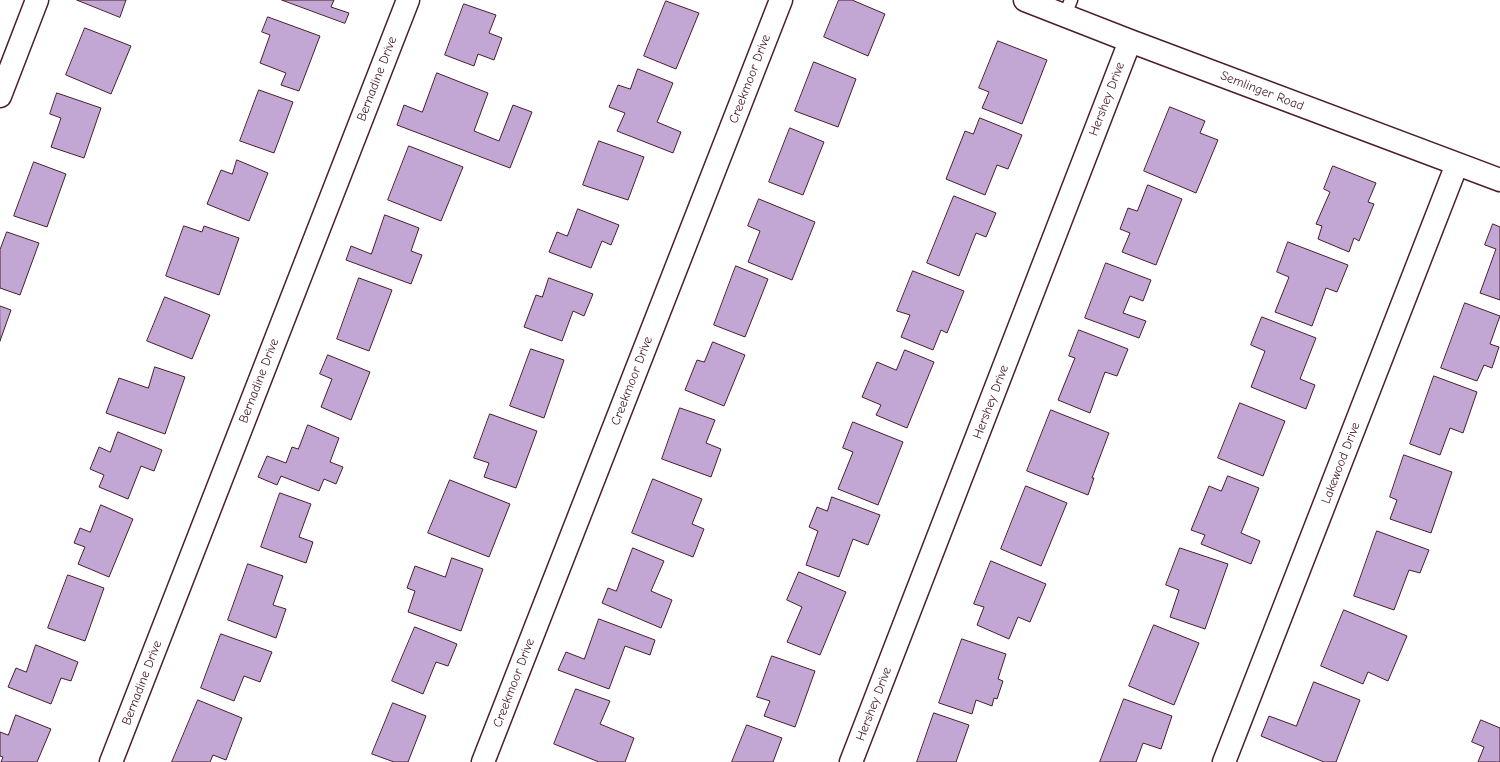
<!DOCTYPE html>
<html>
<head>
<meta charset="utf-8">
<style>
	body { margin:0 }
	canvas { display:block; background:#fff }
</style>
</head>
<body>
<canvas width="1500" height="762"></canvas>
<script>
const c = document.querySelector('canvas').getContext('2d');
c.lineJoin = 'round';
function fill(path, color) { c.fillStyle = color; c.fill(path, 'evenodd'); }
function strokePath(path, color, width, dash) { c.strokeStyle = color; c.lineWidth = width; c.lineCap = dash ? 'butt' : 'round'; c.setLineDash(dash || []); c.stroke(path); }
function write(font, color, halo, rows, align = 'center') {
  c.font = font + ' "Comic Neue",sans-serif'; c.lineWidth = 3.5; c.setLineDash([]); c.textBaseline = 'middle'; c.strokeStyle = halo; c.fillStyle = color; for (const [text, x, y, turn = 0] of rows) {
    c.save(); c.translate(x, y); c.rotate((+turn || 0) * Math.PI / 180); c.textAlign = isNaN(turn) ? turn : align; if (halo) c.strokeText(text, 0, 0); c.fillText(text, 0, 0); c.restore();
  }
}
const building = new Path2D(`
	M77 0H126L120 17Z
	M282 0H334L331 7 349 13 345 23Z
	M839 0H852L885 14 868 56 824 37Z
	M666 1 699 13 676 69 644 56Z
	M464 4 496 15 489 33 502 38 494 60 478 54 474 66 445 55Z
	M268 17 320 36 299 91 281 85 286 73 260 63 270 35 262 32Z
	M85 28 131 46 111 94 66 75Z
	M998 41 1047 60 1022 124 982 108 989 92 979 88Z
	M814 62 856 79 838 127 795 111Z
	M638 69 673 83 657 122 681 132 673 153 617 131 625 113 609 107 618 85 630 89Z
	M437 73 488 93 474 131 499 141 513 105 532 112 510 168 397 125 404 105 422 112Z
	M259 90 293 102 274 153 240 141Z
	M57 93 101 108 84 158 51 147 61 118 50 114Z
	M1170 107 1205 121 1200 133 1218 140 1196 193 1144 171Z
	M980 118 1022 135 1008 169 997 165 985 195 946 179 965 131 973 134Z
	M790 128 824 142 803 195 769 182Z
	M599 141 644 157 628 200 583 185Z
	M409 146 463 167 441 221 388 200Z
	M237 160 268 173 249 221 207 204 221 170 232 174Z
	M34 162 66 174 47 227 14 216Z
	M1333 166 1376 183 1368 202 1374 204 1359 241 1354 238 1349 252 1318 239 1322 226 1316 224 1330 192 1324 189Z
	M1148 185 1182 199 1156 265 1122 252 1130 233 1120 229 1128 208 1137 211Z
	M954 196 996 213 986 237 976 233 959 276 927 263Z
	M759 199 815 222 792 280 748 262 760 231 748 226Z
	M578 209 619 225 611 245 602 241 591 268 549 252 557 232 567 236Z
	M385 215 419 228 411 251 422 255 411 284 346 260 351 246 371 254Z
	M1493 224 1500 227V300L1480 293 1496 249 1485 245Z
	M184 226 202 232 204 226 239 238 219 295 166 276Z
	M7 232 39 243 20 295 0 288V250Z
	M1288 242 1348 265 1337 292 1326 288 1312 326 1275 312 1289 277 1277 272Z
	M1106 263 1151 280 1143 301 1130 296 1123 313 1146 321 1139 338 1085 318Z
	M736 266 768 279 745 337 714 325Z
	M913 271 964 291 947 333 941 330 933 350 901 337 910 315 897 311Z
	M359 278 392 290 369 351 337 339Z
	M549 278 593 294 584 316 573 311 562 341 524 327 536 295 542 297Z
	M165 297 210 315 192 359 147 341Z
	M1465 303 1500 316 1490 344 1499 347 1492 368 1484 365 1477 381 1441 368Z
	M0 306 11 310 0 341Z
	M1262 317 1316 338 1300 379 1315 385 1306 409 1251 387 1265 351 1251 345Z
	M1079 330 1128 349 1117 376 1105 372 1090 413 1058 400 1075 358 1069 356Z
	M713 342 745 355 724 406 685 390 697 360 704 362Z
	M531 349 564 360 544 418 510 406Z
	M905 350 934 362 907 428 876 415 881 405 862 397 877 362 896 370Z
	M328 355 370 372 351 420 321 407 332 379 320 374Z
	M155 367 185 377 165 434 106 413 119 378 148 388Z
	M1434 376 1477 392 1463 433 1450 428 1440 455 1410 444Z
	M1240 403 1285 421 1263 476 1218 458Z
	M680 408 715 420 706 443 721 449 711 477 662 459Z
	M1051 410 1109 433 1092 478H1094L1088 495 1027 471Z
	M490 414 537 431 516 488 484 477 489 463 474 458Z
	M853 422 903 442 878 505 838 489 853 452 843 448Z
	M308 425 339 438 330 462 343 467 336 484 324 479 319 491 281 476 277 485 258 477 267 456 286 463 292 447 298 449Z
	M118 432 162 450 154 471 141 466 128 499 99 487 104 475 90 469 99 447 110 452Z
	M1404 455 1452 472 1431 533 1390 519 1397 500 1390 497Z
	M1228 476 1259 488 1241 533 1260 541 1251 564 1201 544 1205 535 1191 530 1209 486 1221 491Z
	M653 479 702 499 692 524 704 529 693 557 632 533Z
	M450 480 510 504 489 557 428 533Z
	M1026 486 1067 503 1041 566 1001 549Z
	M280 493 311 504 299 537 313 542 306 563 261 547Z
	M832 497 880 515 868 545 853 539 839 577 806 565 818 531 809 527 817 507 827 511Z
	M101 505 133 519 109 577 78 564 85 547 74 543 80 528 90 532Z
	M1377 531 1429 550 1420 573 1409 570 1394 610 1354 596Z
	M633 548 664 561 651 591 672 600 661 628 602 603 608 588 616 591Z
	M1180 548 1228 564 1205 629 1170 617 1179 590 1166 585Z
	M452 558 483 569 461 631 408 612 415 591 407 588 415 566 445 577Z
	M991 561 1046 584 1030 622 1018 617 1009 639 977 625 984 607 974 604Z
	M248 564 283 576 273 605 286 609 276 638 228 620Z
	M799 572 846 592 820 655 787 642 802 607 787 600Z
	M68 575 104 588 85 641 48 628Z
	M1344 610 1407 636 1388 681 1368 672 1363 684 1321 666Z
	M599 619 655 640 650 655 625 646 609 689 558 670 566 652 584 659Z
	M1154 625 1199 643 1174 705 1129 686Z
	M415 627 457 644 448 666 436 662 423 694 392 681Z
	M221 634 272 652 260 682 244 676 234 701 201 688Z
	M962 639 1006 654 998 679 1003 681 997 699 994 698 992 706 976 700 972 714 939 703Z
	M36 645 78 662 71 681 61 678 51 704 8 687 16 668 26 672Z
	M772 656 815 671 795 727 764 716 770 701 757 697Z
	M1314 682 1360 700 1336 762H1324L1261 736 1269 716 1296 726Z
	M576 689 610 701 600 724 634 738 625 762H599L554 744Z
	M1124 699 1172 716 1161 749 1143 743 1136 762H1100Z
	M198 700 242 718 226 760 213 755 210 762H172Z
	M393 703 426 716 408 762H394L372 754Z
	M934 713 969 725 956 762H917Z
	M16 715 51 729 37 762H1L3 757 0 756V732L8 735Z
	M1481 720 1500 728V762H1478L1484 747 1472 742Z
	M747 725 782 738 773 762H732Z`);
fill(building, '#c2a6d3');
strokePath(building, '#4a1f2b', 1);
const service = new Path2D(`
	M1065 15 1071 0`);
const minor = new Path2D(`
	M1025 0 1130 41 1500 180
	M0 96 37 0
	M111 762 408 0
	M483 762 781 0
	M851 762 1130 41
	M1224 762 1457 164`);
strokePath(service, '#4a1f2b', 15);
strokePath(minor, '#4a1f2b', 25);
strokePath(service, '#fff', 12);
strokePath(minor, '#fff', 22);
write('13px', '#4a1f2b', '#fff', [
	["Bernadine Drive",377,79,-69],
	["Creekmoor Drive",750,79,-69],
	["Semlinger Road",1262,91,21],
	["Hershey Drive",1107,99,-69],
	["Bernadine Drive",259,381,-69],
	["Creekmoor Drive",632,381,-69],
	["Hershey Drive",991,402,-69],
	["Lakewood Drive",1341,463,-69],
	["Bernadine Drive",142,683,-69],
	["Creekmoor Drive",514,683,-69],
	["Hershey Drive",874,704,-69]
]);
</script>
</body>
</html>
